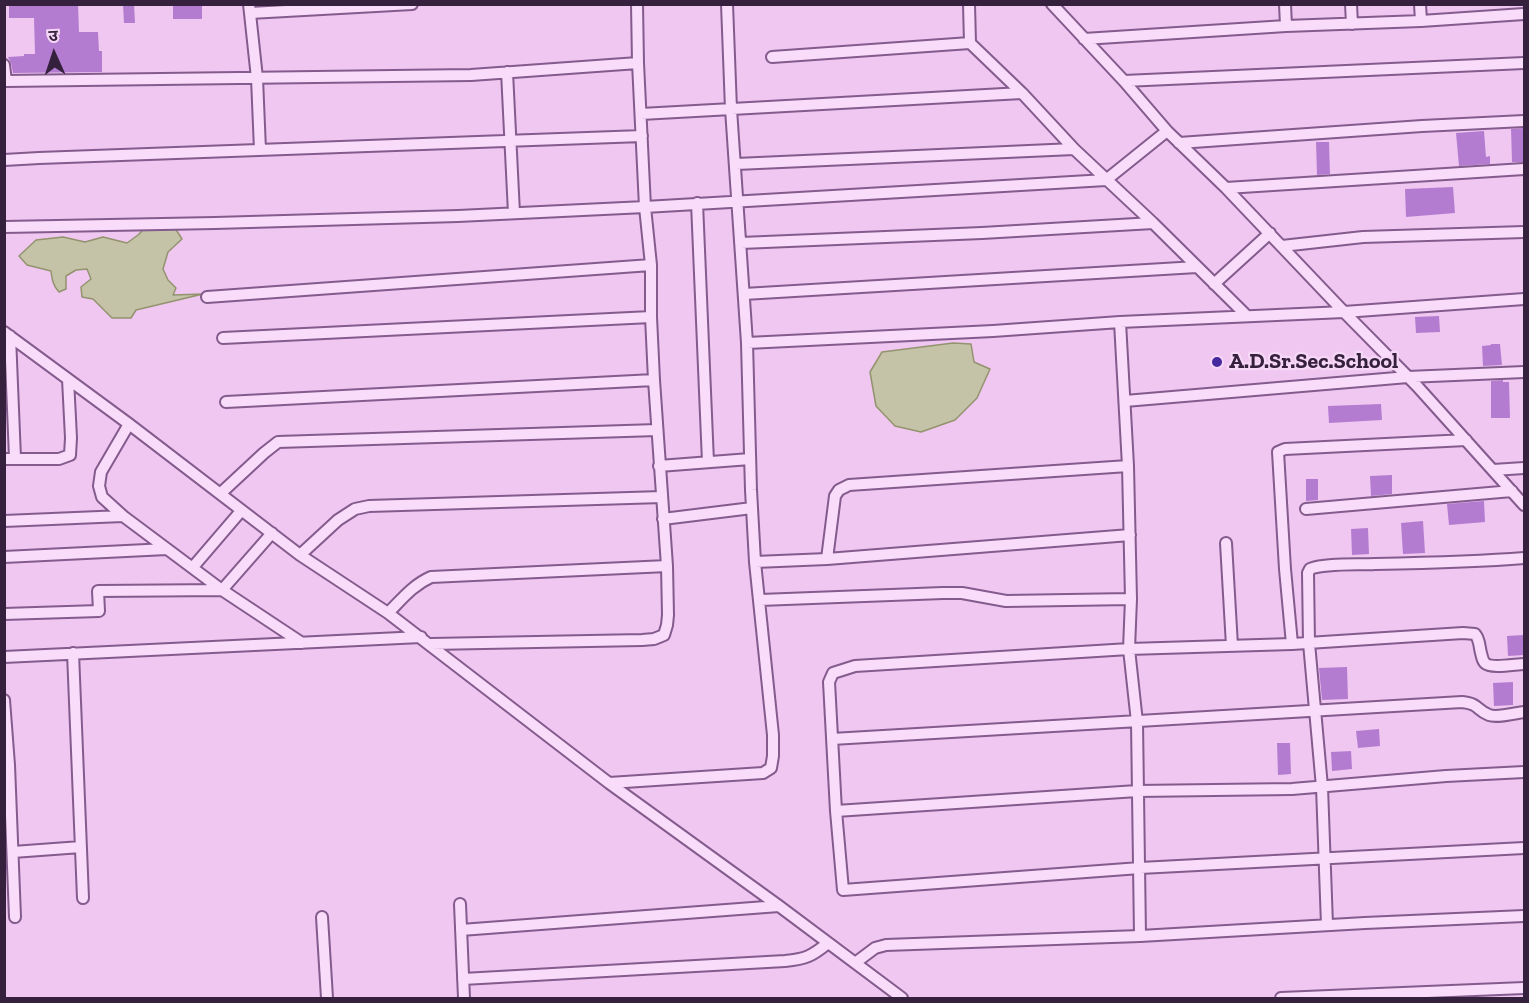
<!DOCTYPE html>
<html>
<head>
<meta charset="utf-8">
<style>
	body { margin:0 }
	#map { position:relative; width:1529px; height:1003px; overflow:hidden; background:#efc7f0; font-family:"Zilla Slab","Noto Sans Devanagari",serif }
	canvas { display:block }
	.frame { position:absolute; inset:0; border:6px solid #35203d; pointer-events:none }
	.north { position:absolute; left:24px; top:24px; width:60px; height:60px; -webkit-text-stroke:4px #f6d7f7; paint-order:stroke; rotate:357deg; font-size:16px; font-weight:700; line-height:24px; text-align:center; color:#35203d }
	.north::after { content:''; display:block; margin:auto; width:21px; height:27px; background:#35203d; clip-path:polygon(50% 0,100% 100%,50% 72%,0 100%) }
</style>
</head>
<body>
<div id="map">
<canvas width="1529" height="1003"></canvas>
<div class="frame"></div>
<div class="north">उ</div>
</div>
<script>
const c = document.querySelector('canvas').getContext('2d');
c.lineJoin = 'round';
function fill(path, color) { c.fillStyle = color; c.fill(path, 'evenodd'); }
function strokePath(path, color, width, dash) { c.strokeStyle = color; c.lineWidth = width; c.lineCap = dash ? 'butt' : 'round'; c.setLineDash(dash || []); c.stroke(path); }
function write(font, color, halo, rows, align = 'center') {
  c.font = font + ' "Zilla Slab",serif'; c.lineWidth = 4.5; c.setLineDash([]); c.textBaseline = 'middle'; c.strokeStyle = halo; c.fillStyle = color; for (const [text, x, y, turn = 0] of rows) {
    c.save(); c.translate(x, y); c.rotate((+turn || 0) * Math.PI / 180); c.textAlign = isNaN(turn) ? turn : align; if (halo) c.strokeText(text, 0, 0); c.fillText(text, 0, 0); c.restore();
  }
}
const water = new Path2D(`
	M175 228 182 239 168 252 163 269 168 280 176 288 173 295 203 294 136 310 131 318H112L93 299 82 297 81 287 91 279 87 269 76 270 66 276V289L59 292C53 286 52 279 51 271L27 265 19 256 36 240 63 237 85 242 103 237 127 243 138 235 144 229 154 230Z
	M953 343 971 344 974 362 990 369 977 398 955 420 921 432 895 426 876 406 870 372 882 352Z`);
fill(water, '#c4c3a8');
strokePath(water, '#93936e', 1.5);
fill(new Path2D(`
	M9 4H78L79 32H98L99 51H102V72L13 73 11 63 8 57 24 56V54H35L34 18H9Z
	M123 4H134L135 23H124Z
	M173 4H202V19H173Z
	M1524 128V162H1512L1511 129Z
	M1484 131 1486 157 1490 156V164L1459 166 1456 133Z
	M1316 142H1329L1330 174 1317 175Z
	M1453 187 1455 213 1406 217 1405 189Z
	M1439 316 1440 332 1416 333 1415 317Z
	M1491 344H1500L1502 365 1483 366 1482 346 1491 345Z
	M1503 380V382H1509L1510 418H1491V381Z
	M1381 404 1382 420 1329 423 1328 406Z
	M1392 475V494L1371 496 1370 476Z
	M1306 479H1318V500L1306 501Z
	M1484 501 1485 522 1449 525 1447 504Z
	M1423 521 1425 553 1403 554 1401 523Z
	M1368 528 1369 554 1352 555 1351 529Z
	M1524 635V655L1508 656 1507 636Z
	M1347 667 1348 699 1322 700 1319 668Z
	M1513 682V705L1494 706 1493 683Z
	M1379 729 1380 746 1358 748 1356 731Z
	M1277 743H1290L1291 774 1278 775Z
	M1351 751 1352 769 1332 771 1331 752Z`), '#b47cd0');
const street = new Path2D(`
	M249 4 257 78 260 150
	M969 4 970 43 1022 93 1074 149 1153 223 1247 316
	M1052 4 1124 81 1167 131 1226 188 1344 312 1417 386 1524 505
	M1285 4 1286 26
	M1351 4 1352 24
	M1420 4 1421 21
	M250 13 412 4
	M1084 39 1286 26 1421 21 1524 14
	M772 57 970 43
	M4 65 6 81 471 75 638 63
	M507 72 514 213
	M1124 81 1524 63
	M641 114 1022 93
	M1179 143 1422 126 1524 121
	M4 160 39 158 642 136
	M736 164 1074 149
	M1226 188 1524 169
	M697 203 708 462
	M4 227 215 223 458 216 645 207 1106 180 1167 131
	M741 243 982 233 1153 223
	M1282 246 1363 237 1524 232
	M1214 284 1270 233
	M744 294 1197 267
	M207 297 651 265
	M1120 322 1128 466 1131 599 1129 649 1137 722 1140 936
	M4 332 129 424 300 555 388 613 609 783 779 906 902 998
	M10 336 15 458
	M223 338 651 317
	M747 343 993 331 1120 322 1344 312 1524 299
	M1125 401 1408 377 1524 372
	M226 402 654 380
	M129 424 101 472 99 486 102 497 123 516 222 590 302 643
	M4 459H59L70 455 71 438 68 379
	M659 466 750 459
	M1493 470 1524 468
	M221 493 264 453 278 442 657 430
	M1306 509 1512 491
	M663 519 752 508
	M4 521 123 516
	M1226 543 1232 646
	M300 555 338 520 355 509 369 506 662 497
	M4 557 167 549
	M827 559 835 496 839 490 849 485 1128 466
	M755 562 827 559 1130 535
	M193 567 241 511
	M760 600 943 593H962L1006 601 1131 599
	M388 613C402 599 413 585 431 577L667 566
	M4 614 99 611 98 591 222 590 272 533
	M431 644 642 640 654 639 664 635 667 625 668 615 667 566 654 380 651 317V265L645 207 638 63 637 4
	M1292 644 1285 569 1278 452 1285 449 1466 440
	M73 653 83 898
	M4 657 421 637
	M1524 664C1516 664 1491 669 1485 663 1482 660 1482 656 1481 653 1479 646 1480 640 1475 634L1463 633 1292 644 1129 649 855 666 833 673 829 682 836 811 843 890 1140 868 1524 848
	M4 700 9 765 15 917
	M832 739 1462 702C1480 704 1476 710 1489 715 1497 718 1515 713 1524 712
	M609 783 763 773 771 768 773 756V735L755 562 751 490 747 343 731 109 727 4
	M836 811 1137 791 1292 789 1446 776 1524 772
	M13 852 81 847
	M460 904 464 998
	M322 917 327 998
	M1327 925 1322 787 1309 643 1308 573 1310 569C1326 563 1356 565 1375 564 1425 563 1475 562 1524 558
	M461 930 779 906
	M855 963 875 948 886 945 1140 936 1365 923 1524 916
	M463 979 785 961C806 959 812 956 828 943
	M1281 998 1524 988`);
strokePath(street, '#835b8d', 14);
strokePath(street, '#f9dbfa', 10);
for (const [x, y, r, color] of [
	[1217,362,6,"#46289f"]
]) { const dot = new Path2D(); dot.arc(x, y, r, 0, 2 * Math.PI); c.fillStyle = color; c.fill(dot); strokePath(dot, '#f6d7f7', 2); }
write('bold 22px', '#35203d', '#f6d7f7', [
	["A.D.Sr.Sec.School",1229,362]
], 'left');
</script>
</body>
</html>
